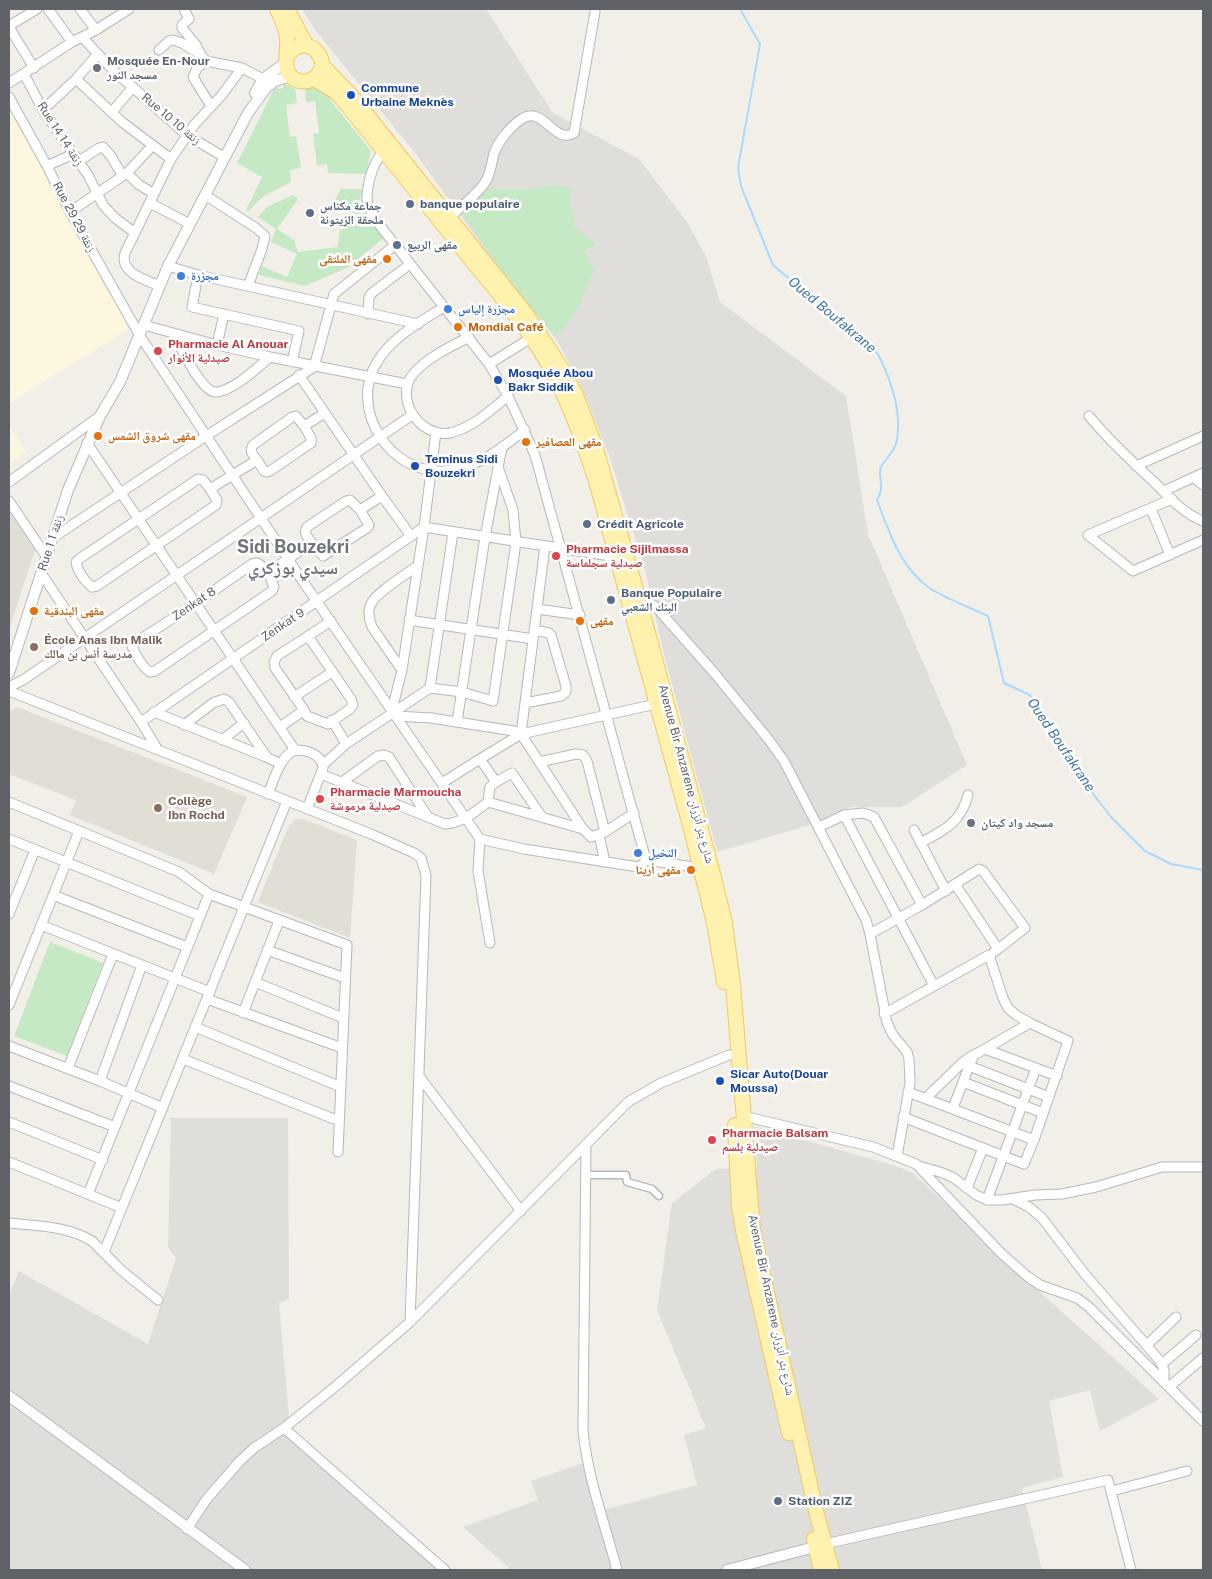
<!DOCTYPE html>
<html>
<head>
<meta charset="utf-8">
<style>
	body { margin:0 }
	#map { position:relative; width:1212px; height:1579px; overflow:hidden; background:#f1efe8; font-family:"Public Sans",sans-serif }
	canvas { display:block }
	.frame { position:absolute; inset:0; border:10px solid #5f6368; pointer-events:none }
</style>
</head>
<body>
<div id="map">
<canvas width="1212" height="1579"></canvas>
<div class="frame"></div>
</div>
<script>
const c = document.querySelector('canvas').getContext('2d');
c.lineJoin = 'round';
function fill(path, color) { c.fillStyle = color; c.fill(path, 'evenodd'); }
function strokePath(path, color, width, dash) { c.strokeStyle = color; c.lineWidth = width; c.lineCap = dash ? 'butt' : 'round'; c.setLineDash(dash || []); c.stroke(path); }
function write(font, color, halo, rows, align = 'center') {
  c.font = font + ' "Public Sans","Noto Naskh Arabic",sans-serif'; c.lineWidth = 5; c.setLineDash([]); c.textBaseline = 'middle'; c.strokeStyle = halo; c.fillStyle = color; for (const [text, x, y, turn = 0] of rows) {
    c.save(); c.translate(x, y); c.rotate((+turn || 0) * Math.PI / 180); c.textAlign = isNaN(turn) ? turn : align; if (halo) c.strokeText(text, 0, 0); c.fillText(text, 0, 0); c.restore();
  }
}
fill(new Path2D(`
	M9 102 130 328 9 403Z
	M9 426 26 452 9 463Z`), '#fef7e0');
fill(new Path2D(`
	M302 9H486L553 113 639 159 687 222 706 256 720 302 846 396 868 534 967 765 902 807H851L813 824 717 852 662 647 646 573 609 455 579 381 556 339 497 266 416 154 315 30Z
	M171 1118H288L289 1299 279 1303 289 1417 286 1434 440 1570H9V1295L19 1271 148 1344 176 1258 168 1248Z
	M754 1126 893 1165 913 1173 1039 1291 1159 1399 1100 1431 1090 1390 1049 1401 1063 1477 1022 1488 1042 1570H507L509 1568 463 1527 538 1500 531 1481 583 1463 595 1512 697 1485 684 1435 706 1428 657 1310 672 1203 716 1169 757 1167Z`), '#e0deda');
fill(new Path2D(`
	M9 507 36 547 9 630Z
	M17 707 247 797 214 874 70 815 76 800 9 774V711Z
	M296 819H303L357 840 350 938 258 902 288 827Z`), '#e1ded6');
fill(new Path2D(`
	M283 84 295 88 297 103 286 105 290 137 296 136 301 168 290 170 291 182 264 196 248 211 246 210 262 177 237 163 275 87 276 86 278 89 283 88Z
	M320 87 371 151 366 174 328 173 327 164 317 166 313 134 319 133 315 101 306 102 305 88Z
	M554 185 571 188 572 190 569 200 575 223 574 227 596 244 584 251 594 270C585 291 574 323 554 336L498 265 463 215 464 211 486 189 525 190Z
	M341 189H362L359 206 363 212 358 215 335 199Z
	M293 195 298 199 277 229 294 240 298 252 338 247 340 227 346 218 351 222 364 213 384 238 347 268 305 286 259 275 262 266 287 277 297 254 271 242 276 229 258 217 267 207Z
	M50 942 103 963 67 1056 14 1036Z`), '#c5e8c5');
strokePath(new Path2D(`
	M740 9 760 44 738 168 741 186 773 265 878 354C891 380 903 415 896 444 893 453 885 459 881 467 877 476 886 486 877 500 889 532 900 566 928 587 942 597 971 608 988 616L1004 683 1030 695 1064 753 1094 795 1111 817 1145 851 1171 864 1203 870`), '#aadaff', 2);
const pedestrian = new Path2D(`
	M586 1175H626L627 1182 652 1189 659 1196`);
const minor = new Path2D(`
	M48 9 72 42
	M80 9 96 30
	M184 9 189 19 182 25V28L196 45 201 55
	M9 26 37 9
	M9 27 34 68
	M82 37 96 30 129 9
	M159 50 169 41 173 40 182 43 202 56 206 61 242 68 263 79
	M206 61 197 68 193 77 211 106
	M24 74 43 110 88 175 103 205 115 218 135 233
	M76 79 122 122 171 159
	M9 83 72 42 82 37 112 69 187 135 224 157
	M9 97 47 166 70 212 140 336 302 580 480 839 478 871 490 943
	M43 110 76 79 97 55
	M112 112 133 87
	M387 147C374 159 367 182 367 199 367 206 371 212 374 218L489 364 508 396 535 455 646 860 700 868
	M79 161 99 148 103 147 111 156 122 175
	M47 166 73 154
	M127 173 138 184 154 194
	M205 195 256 228 265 236 262 249 248 286
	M150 203 190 224
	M70 212 127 173 152 146
	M446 220C457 211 481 191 487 179 491 171 492 161 494 153 499 140 512 125 523 118 544 106 554 145 574 133L595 12
	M168 266 198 275 418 324
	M198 275 192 307 299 331 292 362
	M160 286C146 280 119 273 125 253L171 159 195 124 221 96 242 68
	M444 307C420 322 392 337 377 362 348 409 390 475 445 471 477 469 500 449 525 430
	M368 314 369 297 372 293 410 264
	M144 325 217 345 270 357 407 384
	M173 333C180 346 201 391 215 392 231 393 258 367 270 357
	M469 337C450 347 428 357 414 373 393 397 419 438 450 433 472 428 491 410 508 396
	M217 345 224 314
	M489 364 531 338
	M299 375 325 413
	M1089 416C1109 441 1132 461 1155 483 1169 497 1184 514 1203 521
	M87 443 295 750
	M257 460C253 455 249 451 253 445L292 417 296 416 304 426
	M1136 466 1203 436
	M1194 478 1203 485
	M9 482 100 416
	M210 489 217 500 216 505 97 586 92 587C85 582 77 570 76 562L79 559 198 479 203 480 210 489 257 460 264 471 267 472 270 471 311 443V438L304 426 325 413 382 496 360 510 369 525 367 528 323 556 312 543
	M1164 491 1203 473
	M382 496 411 536
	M1172 499 1088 535 1133 571 1203 540
	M9 501 46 556
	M1151 509 1170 555
	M51 539 206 436 314 367 334 294 395 245
	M257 563C265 567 271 578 274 587L272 591 155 671 150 672C142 667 135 654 132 646L136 642 195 604 252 564Z
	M41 573 141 722 158 750
	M267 573 312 543C308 538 303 533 307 527L346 501 350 500 360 510
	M639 601 649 603 656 607 716 675 769 740 784 761 866 920 870 934 887 1023 893 1035 907 1052 909 1059 910 1083 897 1156
	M537 609 580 615
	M409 620 533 639
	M308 636 331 621
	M402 670 372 627C369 619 367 611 371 604 375 593 407 574 417 566
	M9 687 23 680 412 415
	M430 688 453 532
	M9 691 371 834 414 853 421 858 426 875 410 1322
	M294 697 332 672
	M525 703 561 696 566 692V686L551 635 549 633 534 630
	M392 710 402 670 424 527 436 432
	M154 712 266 757 281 764
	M332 720 346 744
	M141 722 424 527 617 557
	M457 722 485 537 502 447
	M184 725 213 703 224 699 229 702 266 756
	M280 727 304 710 275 668 274 662 277 656 308 636 351 699 353 705 350 709 328 724 307 716 304 710
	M521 734 545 546
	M222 740 244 723
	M480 759 521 734 656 704
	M539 762 576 754 583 755 587 761 605 832 591 837 583 829
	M323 765 346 744 430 688 462 692 493 701 516 542 513 510 498 467
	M321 774 445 824C462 823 475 812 488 802L583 829 521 734 514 731 431 718 396 716
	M342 782 378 756 384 755 389 757 428 817
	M442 783 480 759 496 782 512 773 542 817
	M268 794C274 780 280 756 295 750 307 750 322 754 323 768L307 809
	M9 802 179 872 209 894 347 945 338 1152
	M488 802 490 787 496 782
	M844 815 863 813 874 817 922 905
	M819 827 844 815 934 986
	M914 830 946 891
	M605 832 634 813
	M599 835 605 862
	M9 839 200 916
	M480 839 524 849 638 867 642 865 646 860
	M920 843C943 831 961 823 968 795
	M955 884 998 949 994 952
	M53 895 187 947
	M9 914 35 850
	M41 925 210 992
	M870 934 922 905 979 869 983 871 1025 928 998 949
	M267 950 345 978
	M255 982 343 1018
	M207 999 342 1048
	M9 1005 79 831
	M243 1013 279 921
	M884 1014 989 955 1003 998 1008 1008 1016 1015 1030 1023 1068 1041 1034 1140
	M195 1027 341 1087
	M9 1046 100 1081 163 1108
	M985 1049 1030 1023
	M183 1059 339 1121
	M969 1066 974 1055 985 1049 1057 1076
	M68 1068 113 954
	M419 1076 521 1211
	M100 1081 142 965
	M963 1082 969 1066 1049 1097
	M9 1086 115 1127
	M926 1098 963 1062 973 1055
	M953 1108 963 1082 1043 1113
	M743 1116 873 1147 916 1164 1001 1253 1027 1276 1040 1285 1077 1298 1089 1307 1203 1421
	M903 1117 1024 1164 1034 1140 908 1092
	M9 1122 103 1160
	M586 1144 583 1431C588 1479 605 1524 617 1570
	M9 1162 122 1208
	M919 1166 943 1173 954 1178 976 1195 987 1200H1002L1035 1195 1062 1194 1096 1187 1162 1167H1203
	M967 1188 983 1148
	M88 1194 209 894
	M1013 1199 1029 1207 1042 1218 1084 1273 1160 1361 1164 1370V1382
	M987 1200 1036 1068
	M9 1223C37 1226 68 1226 92 1241L121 1270 158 1300
	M104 1252 287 801
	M1147 1345 1176 1317
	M1162 1364 1196 1335
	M1169 1387 1203 1358
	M284 1428 445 1570
	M1112 1491 1187 1471
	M187 1529 206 1500 239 1462 254 1448 284 1428 336 1386 410 1322 628 1102 661 1083 729 1055
	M825 1544 1108 1480 1131 1570`);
const tertiary = new Path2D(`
	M255 93 263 79 285 63
	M9 673 68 490 100 416 120 382 168 266 248 113 266 88 275 81 291 76
	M9 1396 245 1570
	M727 1570 822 1545`);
const primary = new Path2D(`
	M277 9C281 18 286 28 287 38 289 52 279 76 299 81 304 82 310 81 314 78 336 63 307 29 288 55
	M287 9 307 46
	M322 65 351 95 527 315 564 372 575 393 595 445 641 607 711 866 725 923 733 985 753 1230 817 1515 832 1570
	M314 79 331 89 339 95C381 147 423 200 465 252 497 292 531 330 554 375 572 409 584 445 596 481L692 833 714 923 724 982
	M735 1125 739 1207 744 1235 789 1433
	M814 1539 821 1570`);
strokePath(pedestrian, '#b5b8bc', 9);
strokePath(minor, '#b5b8bc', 11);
strokePath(tertiary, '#b5b8bc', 12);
strokePath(primary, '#f2c960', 16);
strokePath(pedestrian, '#fff', 6);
strokePath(minor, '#fff', 9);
strokePath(tertiary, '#fff', 10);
strokePath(primary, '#fff2af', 14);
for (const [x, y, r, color] of [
	[97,68,5,"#6b7280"],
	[351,95,5,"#1a4fb4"],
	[410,204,5,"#5c6f8a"],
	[310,213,5,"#5c6f8a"],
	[397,245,5,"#5c6f8a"],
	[387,259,5,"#e8710a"],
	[181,276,5,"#3f7fe0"],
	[448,309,5,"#3f7fe0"],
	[458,327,5,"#e8710a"],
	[158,351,5,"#e0444e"],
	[498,380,5,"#1a4fb4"],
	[98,436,5,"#e8710a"],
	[526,442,5,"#e8710a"],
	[415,466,5,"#1a4fb4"],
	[587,524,5,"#5c6f8a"],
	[556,556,5,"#e0444e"],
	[611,600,5,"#5c6f8a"],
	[34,611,5,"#e8710a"],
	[580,621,5,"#e8710a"],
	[34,647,5,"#8d6e63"],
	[320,799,5,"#e0444e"],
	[158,808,5,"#8d6e63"],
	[971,823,5,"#6b7280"],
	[638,853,5,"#3f7fe0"],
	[691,870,5,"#e8710a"],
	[720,1081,5,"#1a4fb4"],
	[712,1140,5,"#e0444e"],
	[778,1501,5,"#5c6f8a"]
]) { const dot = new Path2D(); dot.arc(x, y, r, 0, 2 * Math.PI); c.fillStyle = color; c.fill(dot); strokePath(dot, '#fff', 2); }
write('bold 12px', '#5b616d', '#fff', [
	["Mosquée En-Nour",107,61],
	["مسجد النور",107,75],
	["مسجد واد كيتان",981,823]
], 'left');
write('bold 12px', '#164399', '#fff', [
	["Commune",361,88],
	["Urbaine Meknès",361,102],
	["Mosquée Abou",508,373],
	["Bakr Siddik",508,387],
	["Teminus Sidi",425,459],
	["Bouzekri",425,473],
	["Sicar Auto(Douar",730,1074],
	["Moussa)",730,1088]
], 'left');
write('12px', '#5f6368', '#fff', [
	["Rue 10 زنقة 10",171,119,40],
	["Rue 14 زنقة 14",60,134,57],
	["Rue 29 زنقة 29",74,217,62],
	["Rue 1 زنقة 1",51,543,-72],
	["Zenkat 8",194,604,-34],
	["Zenkat 9",283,625,-34],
	["Avenue Bir Anzarene شارع بئر أنزران",686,774,75],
	["Avenue Bir Anzarene شارع بئر أنزران",771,1305,78]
]);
write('bold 12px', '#4e5e75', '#fff', [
	["banque populaire",420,204],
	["جماعة مكناس",320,206],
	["ملحقة الزيتونة",320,220],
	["مقهى الربيع",407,245],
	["Crédit Agricole",597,524],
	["Banque Populaire",621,593],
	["البنك الشعبي",621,607],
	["Station ZIZ",788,1501]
], 'left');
write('bold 12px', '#c56008', '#fff', [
	["مقهى الملتقى",377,259,"right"],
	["Mondial Café",468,327],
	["مقهى شروق الشمس",108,436],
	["مقهى العصافير",536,442],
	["مقهى البندقية",44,611],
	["مقهى",590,621],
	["مقهى أرينا",681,870,"right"]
], 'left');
write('bold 12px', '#366cbe', '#fff', [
	["مجزرة",191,276],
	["مجزرة إلياس",458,309],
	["النخيل",648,853]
], 'left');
write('bold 12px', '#be3a42', '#fff', [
	["Pharmacie Al Anouar",168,344],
	["صيدلية الأنوار",168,358],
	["Pharmacie Sijilmassa",566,549],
	["صيدلية سجلماسة",566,563],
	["Pharmacie Marmoucha",330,792],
	["صيدلية مرموشة",330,806],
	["Pharmacie Balsam",722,1133],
	["صيدلية بلسم",722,1147]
], 'left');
write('bold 12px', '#785e54', '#fff', [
	["École Anas Ibn Malik",44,640],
	["مدرسة أنس بن مالك",44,654],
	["Collège",168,801],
	["Ibn Rochd",168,815]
], 'left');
write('italic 14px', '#4174aa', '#fff', [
	["Oued Boufakrane",832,315,40],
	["Oued Boufakrane",1061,745,56]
]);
write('bold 18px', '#70757a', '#fff', [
	["Sidi Bouzekri",293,547],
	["سيدي بوزكري",293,568]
]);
</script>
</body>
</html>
